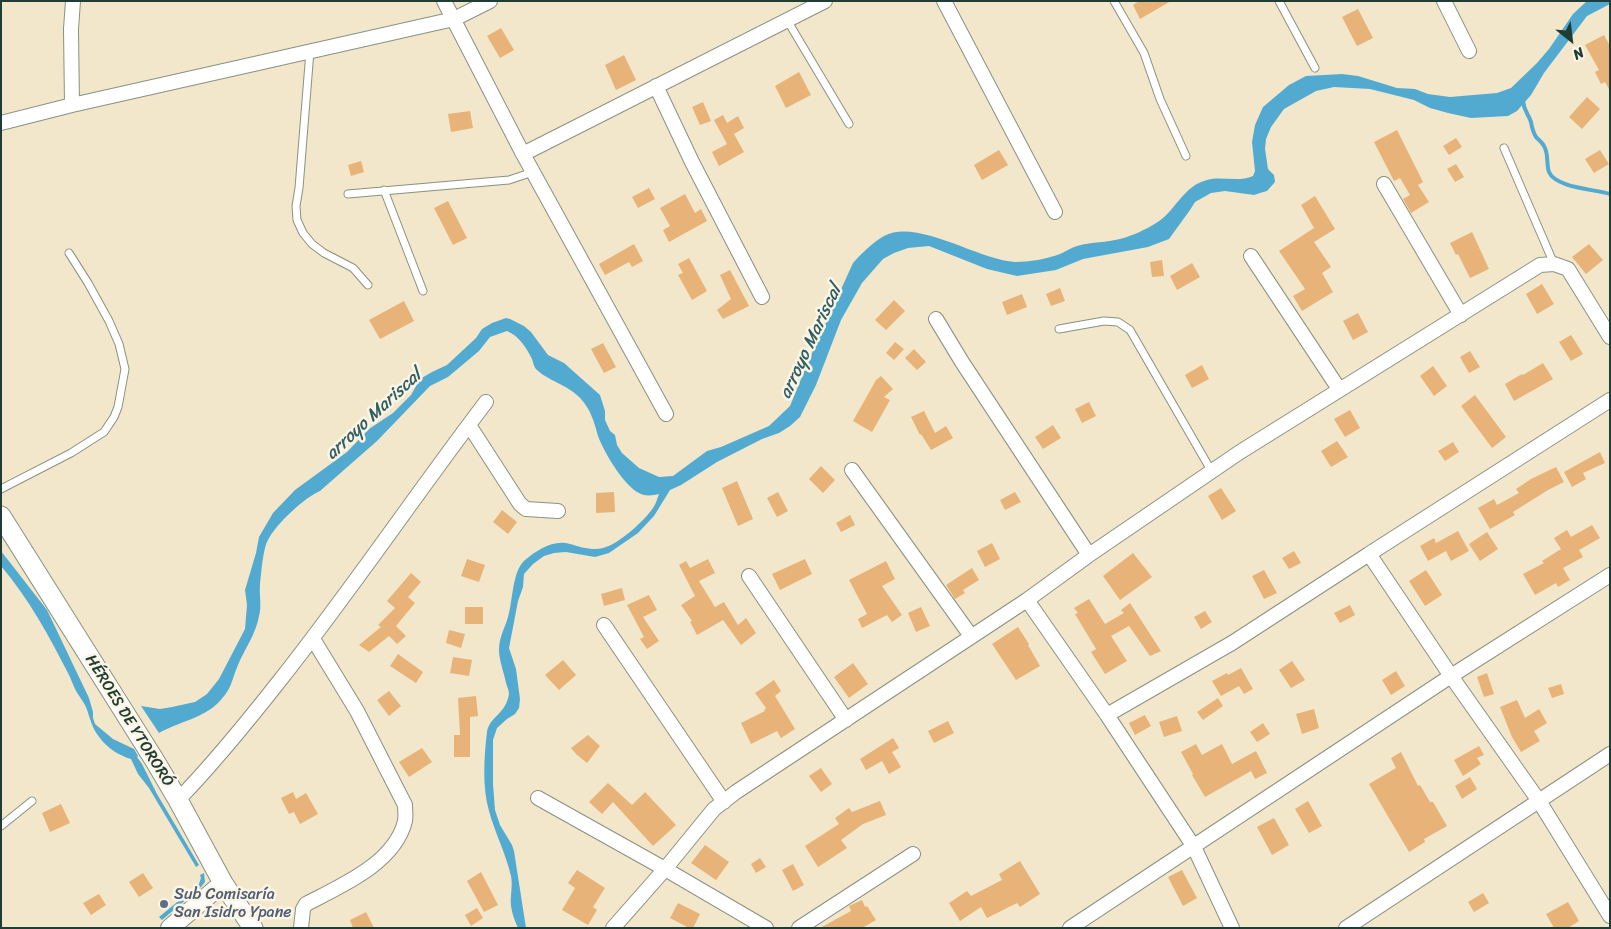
<!DOCTYPE html>
<html>
<head>
<meta charset="utf-8">
<style>
	body { margin:0 }
	#map { position:relative; width:1611px; height:929px; overflow:hidden; background:#f2e7cb; font-family:Sriracha,sans-serif }
	canvas { display:block }
	.frame { position:absolute; inset:0; border:2px solid #1f3d34; pointer-events:none }
	.north { position:absolute; left:1546px; top:15px; width:50px; height:50px; -webkit-text-stroke:4px #fcf5e5; paint-order:stroke; rotate:151deg; font-size:14px; font-weight:700; line-height:20px; text-align:center; color:#1f3d34 }
	.north::after { content:''; display:block; margin:auto; width:18px; height:22px; background:#1f3d34; clip-path:polygon(50% 0,100% 100%,50% 72%,0 100%) }
</style>
</head>
<body>
<div id="map">
<canvas width="1611" height="929"></canvas>
<div class="frame"></div>
<div class="north">N</div>
</div>
<script>
const c = document.querySelector('canvas').getContext('2d');
c.lineJoin = 'round';
function fill(path, color) { c.fillStyle = color; c.fill(path, 'evenodd'); }
function strokePath(path, color, width, dash) { c.strokeStyle = color; c.lineWidth = width; c.lineCap = dash ? 'butt' : 'round'; c.setLineDash(dash || []); c.stroke(path); }
function write(font, color, halo, rows, align = 'center') {
  c.font = font + ' Sriracha,sans-serif'; c.lineWidth = 5; c.setLineDash([]); c.textBaseline = 'middle'; c.strokeStyle = halo; c.fillStyle = color; for (const [text, x, y, turn = 0] of rows) {
    c.save(); c.translate(x, y); c.rotate((+turn || 0) * Math.PI / 180); c.textAlign = isNaN(turn) ? turn : align; if (halo) c.strokeText(text, 0, 0); c.fillText(text, 0, 0); c.restore();
  }
}
fill(new Path2D(`
	M1587 1H1610V4L1587 16 1544 73 1531 95 1517 111 1508 116 1471 118 1448 113 1430 108 1414 100 1370 89 1334 87 1316 91 1284 109 1271 127 1266 139 1265 149 1268 169 1274 175 1275 182 1267 191 1260 193 1254 195 1225 191 1211 193 1195 202 1190 210 1169 239 1148 247 1083 259 1056 270 1017 276 987 269 929 246 908 248 894 253 883 259 862 283 841 320 816 385 800 417 790 426 779 433 762 439 717 462 681 485 670 490 654 516 638 533 609 553 595 557 566 552 554 553 544 556 533 564 524 574 523 587 518 601 509 648 516 669 520 699 519 708 515 714 507 719 497 728 493 740V784L495 810 500 825 512 845 514 851 526 928H518C515 921 512 914 511 906 510 896 513 886 511 876 506 854 495 833 489 811 482 787 484 757 487 732 489 717 506 714 509 694 509 690 507 687 506 683 504 673 499 660 499 650 499 637 505 628 508 617 513 601 512 571 525 560 537 550 554 539 570 544 580 547 593 551 603 548 619 544 644 521 653 508 656 504 657 499 659 494 655 495 649 496 644 495 626 491 604 452 598 436 594 422 591 410 581 399 569 385 546 380 536 369 534 367 533 362 532 359 526 347 519 336 507 331L490 337 479 351 448 377 430 386 377 441 320 491C304 498 276 524 268 540 263 548 261 575 260 585 259 595 262 606 259 616 256 634 245 648 238 665 231 681 233 687 219 702 204 718 178 722 159 733L141 706 160 709 172 707 195 702 207 694 219 679 245 629 247 605 245 590 256 553 259 537 273 513 295 490 347 452 369 429 393 413 411 395 420 379 432 372 447 365 476 338 482 329 492 323 506 318 510 319 524 326 531 332 548 355 564 363 600 395 605 411V420L610 431 615 435 617 445 622 453 639 468 659 477 673 476 707 451 721 447 769 426 790 406 808 362 853 263C862 253 872 243 884 236 917 218 978 260 1015 262 1029 262 1047 259 1060 254 1065 252 1069 249 1074 247 1087 242 1101 243 1115 240 1129 238 1152 227 1163 218 1177 206 1185 187 1204 181 1219 175 1238 183 1253 176L1255 171 1252 142 1255 125 1263 107 1289 85 1306 76 1342 74 1358 76 1397 88 1415 89 1428 94 1450 97 1497 93 1511 88 1537 63 1549 49 1573 14Z
	M1 551 47 610 89 698 93 712V718L95 724 113 739 134 749 138 756 137 757 142 764 157 794 199 865 196 867 149 788 138 774 131 759C120 756 107 748 100 738 92 729 90 718 86 707 83 701 79 696 76 691 73 685 71 679 68 673 49 636 29 599 1 566Z
	M204 873 205 882 201 887 162 920 159 917 199 884 201 878 200 875Z`), '#53aad0');
strokePath(new Path2D(`
	M1523 101C1524 111 1528 113 1531 122 1532 128 1533 132 1536 137 1539 140 1542 142 1544 146 1549 154 1546 164 1549 172 1556 188 1594 189 1610 194`), '#53aad0', 4);
fill(new Path2D(`
	M1139 1H1171L1140 19 1133 5Z
	M1358 9 1373 38 1357 46 1342 17Z
	M501 28 514 50 500 58 487 36Z
	M1604 35 1610 46V91L1605 82 1601 84 1595 72 1599 70 1585 45Z
	M624 55 636 80 616 90 605 65Z
	M799 72 811 95 786 108 775 86Z
	M1587 97 1600 109 1582 129 1569 117Z
	M703 102 711 121 700 125 692 107Z
	M470 111 473 128 451 132 448 114Z
	M723 115 727 123 738 116 744 128 734 134 744 152 719 166 712 152 727 144 714 120Z
	M1397 130 1423 182 1418 185 1429 202 1411 213 1403 199 1410 195 1400 178 1394 181 1374 142Z
	M1456 138 1462 147 1449 155 1443 146Z
	M999 150 1008 165 982 180 974 165Z
	M1600 150 1609 164 1594 173 1585 159Z
	M361 161 364 172 351 176 348 165Z
	M1456 164 1464 177 1455 182 1447 169Z
	M649 188 655 199 638 208 632 197Z
	M685 194 695 213 701 209 707 221 669 242 663 230 670 226 660 208Z
	M1315 196 1335 229 1314 242 1331 267 1322 273 1333 292 1302 311 1293 296 1305 289 1279 251 1314 228 1301 205Z
	M448 201 467 238 453 245 434 208Z
	M1472 232 1489 269 1470 278 1458 254 1456 255 1450 243Z
	M634 244 643 261 632 267 629 262 605 275 599 264Z
	M1589 244 1603 260 1586 274 1572 257Z
	M689 258 707 291 692 300 678 275 683 273 678 264Z
	M1162 260 1164 276 1152 277 1150 262Z
	M1192 263 1200 277 1177 290 1170 276Z
	M730 270 749 306 723 319 717 310 731 299 720 275Z
	M1542 284 1554 304 1537 314 1526 294Z
	M1060 288 1065 301 1051 306 1046 294Z
	M1022 294 1027 307 1007 315 1002 302Z
	M894 300 905 311 886 330 875 320Z
	M404 301 414 321 380 339 369 320Z
	M1358 313 1368 332 1353 340 1343 321Z
	M1571 335 1583 354 1571 361 1559 342Z
	M895 342 904 349 894 360 886 353Z
	M603 343 616 367 604 373 591 349Z
	M914 349 926 362 917 370 905 358Z
	M1470 351 1480 367 1469 373 1460 357Z
	M1543 363 1553 379 1514 401 1505 384 1522 374 1523 375Z
	M1202 365 1209 379 1192 388 1185 375Z
	M1433 366 1447 386 1434 396 1420 376Z
	M881 376 893 389 884 397 890 400 872 432 853 421 876 380Z
	M1475 395 1506 437 1492 448 1461 406Z
	M1089 402 1096 416 1082 423 1075 409Z
	M1350 410 1360 428 1345 437 1334 419Z
	M924 411 935 433 946 426 953 438 931 450 921 434 920 435 911 417Z
	M1053 425 1061 438 1043 449 1035 437Z
	M1337 441 1348 457 1331 467 1321 451Z
	M1453 442 1459 452 1445 461 1438 451Z
	M1600 452 1605 463 1583 473 1586 479 1572 487 1564 472Z
	M821 466 835 480 823 493 809 479Z
	M1556 467 1564 482 1548 490 1513 512 1515 515 1490 529 1478 508 1494 499 1497 505 1519 493 1516 489 1531 479Z
	M737 481 753 519 738 526 722 488Z
	M1221 488 1236 511 1222 520 1208 496Z
	M614 492 615 512 596 513V493Z
	M778 492 788 511 777 517 767 498Z
	M1015 492 1021 502 1005 510 1000 500Z
	M502 510 517 522 508 534 493 522Z
	M850 515 855 525 841 532 836 523Z
	M1592 525 1600 538 1579 550 1583 557 1563 568 1570 580 1558 587 1556 583 1535 595 1523 574 1544 563 1542 561 1561 549 1554 538 1567 530 1571 537Z
	M1458 531 1469 551 1451 561 1446 551 1428 561 1420 546 1434 538 1436 543Z
	M1487 532 1498 549 1480 561 1469 544Z
	M992 543 1000 559 985 567 977 551Z
	M1294 551 1301 563 1289 569 1282 558Z
	M1133 553 1152 577 1120 600 1103 576Z
	M467 559 485 565 479 582 461 576Z
	M708 559 715 573 699 581 715 607 724 602 738 625 746 618 756 633 741 645 723 620 697 635 690 622 692 621 681 605 695 596 679 565 686 561 690 568Z
	M805 559 812 574 780 590 772 574Z
	M886 561 895 579 882 586 902 615 892 622 887 615 862 628 858 619 867 614 849 580Z
	M972 568 979 580 963 590 965 593 955 599 946 585Z
	M1264 570 1277 593 1264 599 1252 576Z
	M1426 570 1442 595 1425 606 1409 581Z
	M411 573 421 582 408 597 415 603 396 626 406 636 397 644 389 636 369 652 359 645 381 627 378 625 395 608 387 601Z
	M622 588 625 600 604 606 601 594Z
	M649 595 657 610 643 617 659 641 647 649 640 639 644 637 627 605Z
	M1089 599 1105 624 1124 613 1121 610 1130 603 1161 651 1150 656 1129 626 1111 636 1127 661 1105 674 1091 652 1096 649 1075 614 1078 613 1074 608Z
	M1350 605 1355 615 1340 623 1334 613Z
	M465 607H483V624H465Z
	M921 607 930 626 916 632 908 613Z
	M1205 611 1212 622 1201 629 1194 617Z
	M1018 627 1029 644 1028 645 1040 666 1016 680 992 644Z
	M449 630 465 634 461 648 446 643Z
	M398 654 423 672 416 683 390 666Z
	M453 657 472 660 469 676 450 673Z
	M563 660 576 675 559 690 545 675Z
	M1292 661 1305 680 1291 688 1279 670Z
	M853 663 868 684 849 698 834 677Z
	M1241 668 1253 689 1244 694 1239 686 1221 696 1212 681 1227 673 1228 675Z
	M1396 671 1405 686 1391 695 1382 680Z
	M1487 673 1494 694 1484 697 1477 677Z
	M774 680 781 691 775 696 795 729 781 738 777 731 751 744 741 723 765 711 764 710 766 708 755 693Z
	M1561 684 1564 694 1552 698 1548 688Z
	M389 691 401 706 389 716 377 700Z
	M476 696 478 716 470 717V757H454V735H460L458 698Z
	M1218 698 1223 706 1203 720 1197 712Z
	M1517 700 1525 718 1539 709 1547 723 1534 731 1540 741 1521 752 1512 737 1500 707Z
	M1314 709 1319 728 1302 734 1296 714Z
	M1145 715 1151 726 1135 735 1129 723Z
	M1177 716 1182 731 1164 737 1159 722Z
	M948 721 954 733 934 743 928 731Z
	M1263 723 1270 734 1257 742 1250 732Z
	M588 735 600 746 587 763 576 754 571 748Z
	M893 738 899 748 892 752 901 767 889 774 882 761 866 770 860 759Z
	M1196 744 1202 755 1222 744 1232 764 1256 751 1267 773 1255 779 1251 771 1205 797 1192 775 1193 774 1181 752Z
	M1479 746 1484 755 1477 758 1481 764 1463 776 1454 760Z
	M422 748 432 762 409 777 399 762Z
	M1401 752 1418 786 1420 785 1430 802H1433L1447 826 1424 839 1425 842 1409 852 1369 784 1396 768 1391 758Z
	M821 768 832 784 821 792 809 776Z
	M1470 777 1477 789 1462 799 1455 786Z
	M608 783 632 805 645 792 676 825 653 846 613 802 602 814 589 802Z
	M293 792 296 799 306 793 318 814 300 824 294 812 289 814 281 798Z
	M880 801 886 815 863 824 841 840 847 848 818 867 805 846 839 824 835 818 849 808 852 812Z
	M1308 801 1322 826 1309 833 1295 809Z
	M61 804 70 823 50 832 42 813Z
	M1274 818 1289 845 1272 855 1257 827Z
	M705 845 729 862 716 880 691 863Z
	M760 858 766 867 756 873 751 864Z
	M1020 861 1040 894 1020 907 1017 903 987 918 981 907 960 921 949 903 967 891 971 896 1002 880 999 874Z
	M793 864 804 885 793 891 782 870Z
	M577 870 605 888 593 907 597 910 588 925 562 910 575 888 568 883Z
	M1182 870 1197 898 1183 906 1168 877Z
	M481 872 498 905 484 912 467 881Z
	M143 873 153 888 139 897 129 882Z
	M1483 893 1489 903 1474 912 1468 902Z
	M99 894 106 905 91 915 83 903Z
	M862 900 865 907 867 906 876 920 862 928H820L851 911 849 906Z
	M1568 902 1579 921 1568 928H1554L1546 914Z
	M678 903 700 914 693 928H689L670 918Z
	M477 908 483 918 471 926 465 915Z
	M366 912 374 928H353L350 920Z`), '#e7b378');
const service = new Path2D(`
	M1114 1 1144 53 1160 99 1186 156
	M1279 1 1315 68
	M787 20 849 124
	M310 51 299 188 296 206 297 220 303 233 312 244 324 253 353 268 368 285
	M1504 148 1554 264
	M384 190 423 291
	M348 194 509 180 533 172
	M1059 329 1104 321 1118 322 1130 330 1212 472
	M1 489 71 453 104 432 114 417 118 407 125 369 119 344 109 321 88 283 69 253
	M1 826 32 801`);
const minor = new Path2D(`
	M444 1 523 154 666 414
	M944 1 1055 212
	M1444 1 1469 51
	M656 86 692 162 762 297
	M72 105 71 29 73 1
	M1 123 72 105 454 19 490 1
	M523 154 825 1
	M1384 184 1461 315
	M1251 256 1339 389
	M936 319 962 362 1089 555
	M1610 400 1369 554 1451 676 1539 801 1610 916
	M469 425 520 504 526 509 558 511
	M852 470 971 636
	M749 576 846 720
	M1027 600 1107 715 1194 847 1232 928
	M604 625 724 802
	M1107 715 1232 643 1369 554
	M538 798 665 869 766 928
	M178 800C215 762 248 721 281 679 352 589 416 494 486 402
	M301 928 303 909 306 904C341 886 395 863 405 821 406 816 405 810 405 805L357 711 313 639
	M613 928 665 869 714 809 736 792 1027 600 1089 555 1240 452 1540 265 1554 264 1568 269 1610 337
	M799 928 913 854
	M1070 928 1451 676 1610 575
	M1346 928 1610 754`);
const tertiary = new Path2D(`
	M170 928 223 883`);
const secondary = new Path2D(`
	M1 516 155 761 178 800 223 883 253 928`);
strokePath(service, '#889280', 9);
strokePath(minor, '#889280', 16);
strokePath(tertiary, '#889280', 20);
strokePath(secondary, '#889280', 21);
strokePath(service, '#fff', 7);
strokePath(minor, '#fff', 14);
strokePath(tertiary, '#fff', 18);
strokePath(secondary, '#fff', 19);
for (const [x, y, r, color] of [
	[164,904,5,"#5c6f8a"]
]) { const dot = new Path2D(); dot.arc(x, y, r, 0, 2 * Math.PI); c.fillStyle = color; c.fill(dot); strokePath(dot, '#fcf5e5', 2); }
write('16px', '#1f3d34', '#fcf5e5', [
	["HÉROES DE YTORORÓ",129,721,58]
]);
write('16px', '#4e5e75', '#fcf5e5', [
	["Sub Comisaría",174,895],
	["San Isidro Ypane",174,913]
], 'left');
write('italic 18px', '#2f5e63', '#fcf5e5', [
	["arroyo Mariscal",811,342,-65],
	["arroyo Mariscal",374,415,-43]
]);
</script>
</body>
</html>
